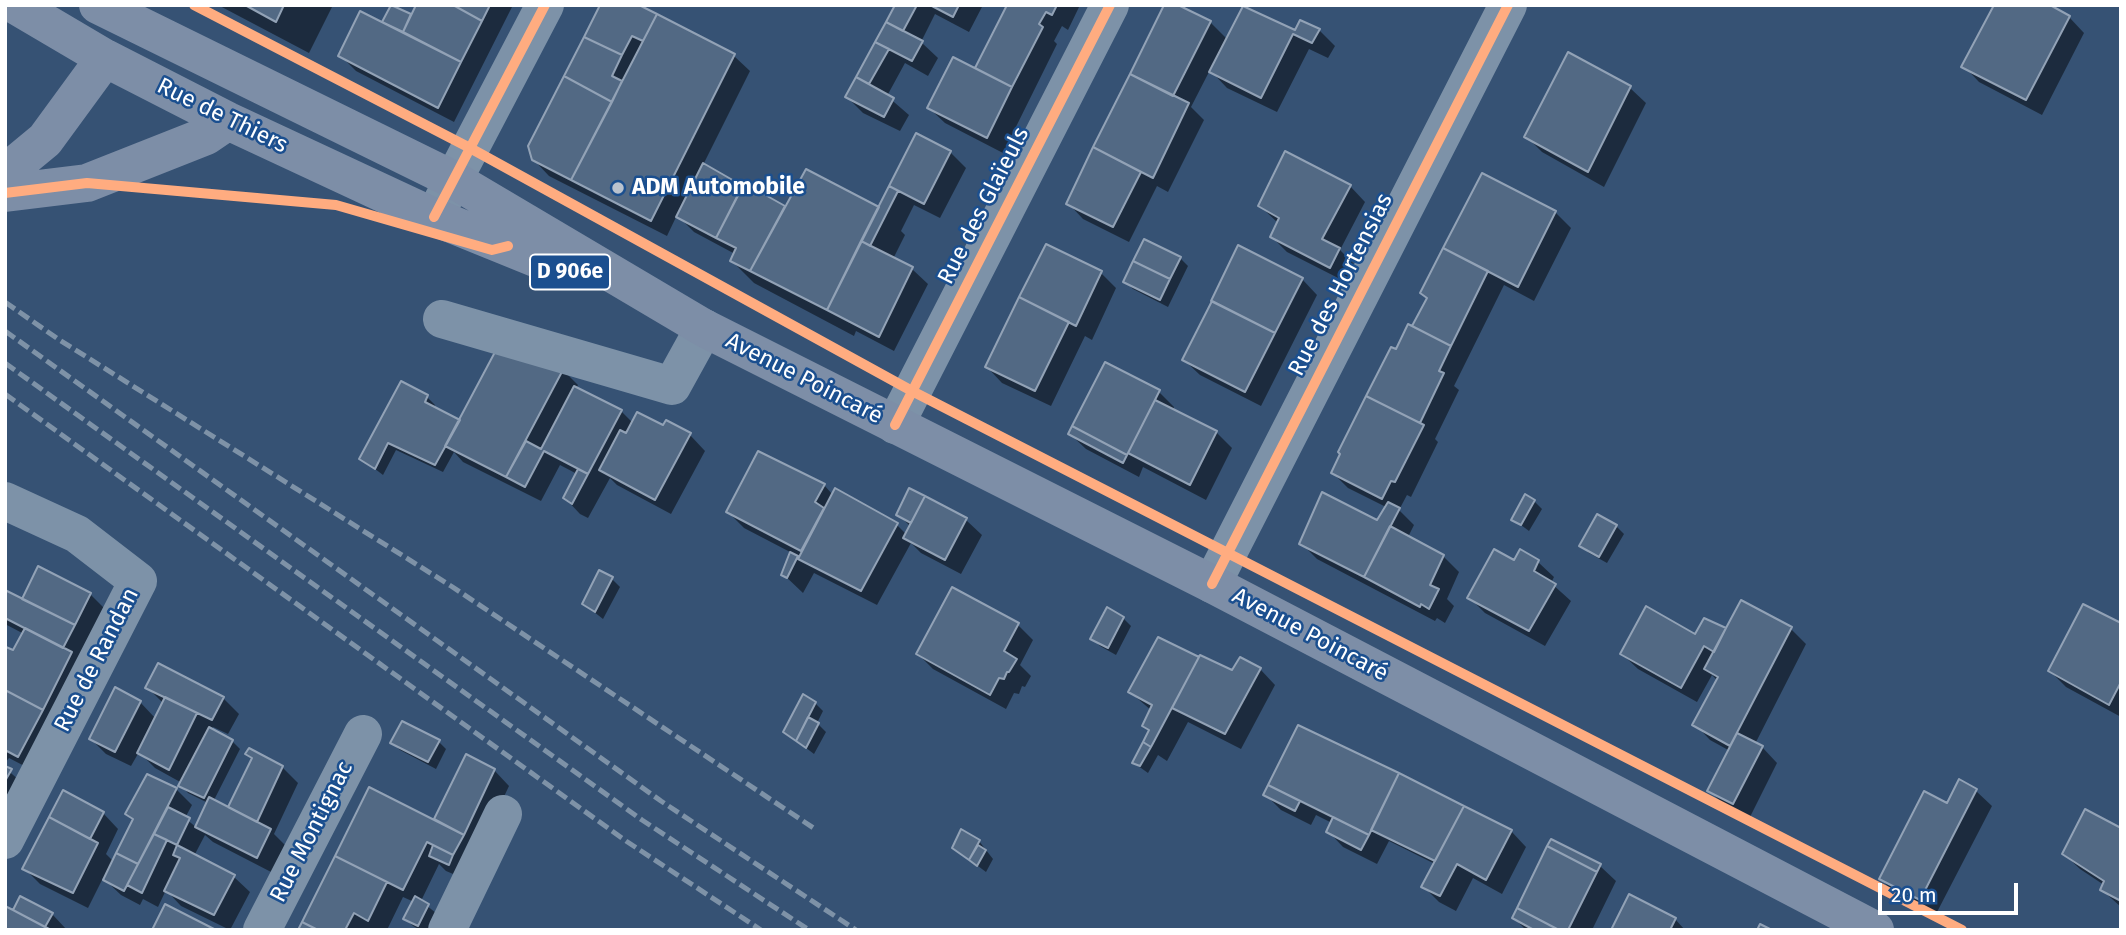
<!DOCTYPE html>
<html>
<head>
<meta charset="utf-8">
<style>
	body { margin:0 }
	#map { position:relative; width:2126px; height:935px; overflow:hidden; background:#365274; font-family:"Fira Sans",sans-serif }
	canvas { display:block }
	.frame { position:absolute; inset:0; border:7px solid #fff; pointer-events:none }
	.scale { position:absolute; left:1878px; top:883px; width:140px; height:32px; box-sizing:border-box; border:4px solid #fff; border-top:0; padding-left:9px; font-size:21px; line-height:24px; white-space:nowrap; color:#fff; -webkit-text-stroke:5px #1b4f8f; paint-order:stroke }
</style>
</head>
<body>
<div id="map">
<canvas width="2126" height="935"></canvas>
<div class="frame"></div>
<div class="scale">20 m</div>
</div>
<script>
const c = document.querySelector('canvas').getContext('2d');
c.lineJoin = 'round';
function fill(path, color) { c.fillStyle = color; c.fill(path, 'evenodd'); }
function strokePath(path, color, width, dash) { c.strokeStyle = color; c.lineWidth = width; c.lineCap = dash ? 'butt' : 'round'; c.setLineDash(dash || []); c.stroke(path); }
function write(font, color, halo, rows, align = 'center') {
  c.font = font + ' "Fira Sans",sans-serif'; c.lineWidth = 5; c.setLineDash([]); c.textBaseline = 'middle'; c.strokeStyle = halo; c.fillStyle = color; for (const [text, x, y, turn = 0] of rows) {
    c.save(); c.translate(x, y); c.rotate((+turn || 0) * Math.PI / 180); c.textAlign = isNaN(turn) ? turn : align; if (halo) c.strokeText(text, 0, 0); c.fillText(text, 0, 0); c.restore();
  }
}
fill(new Path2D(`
	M218 5H333L309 53Z
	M418 5H513L454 122 356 71 340 55 383 24 392 7 411 17Z
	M635 5 734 56 750 71 703 165 786 209 879 210 917 136 950 152 966 168 940 218 914 205 901 231 905 235 893 259 912 269 928 284 894 351 856 331 854 336 754 283 732 261 735 254 694 232 677 215 667 236 549 176 533 159Z
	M897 5H983L969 32 935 14 921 42 938 58 928 76 905 63 887 96 909 115 900 131 863 113 847 97Z
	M1009 5H1080L1068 30 1062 26 1054 41 1057 44 1003 153 945 123 929 108 976 70Z
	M1166 5H1174L1210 22 1228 40 1319 30 1335 46 1328 58 1309 49 1277 112 1227 88 1210 70 1191 107 1204 120 1168 192 1157 186 1129 242 1083 219 1068 203Z
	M2069 17 2084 33 2042 115 1979 82 1964 66Z
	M1568 55 1630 88 1646 103 1604 187 1542 152 1526 136Z
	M1483 176 1555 212 1571 228 1534 301 1504 285 1454 386 1459 390 1435 439 1438 442 1411 497 1407 495 1399 510 1414 525 1408 537 1443 556 1459 572 1447 599 1454 606 1445 623 1437 618 1435 621 1317 559 1301 543 1377 522 1386 507 1348 488 1333 473 1342 454 1340 451 1392 349 1396 351 1413 328 1428 299 1422 293Z
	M1350 186 1365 202 1340 250 1355 265 1346 282 1287 252 1272 237 1278 223 1260 206Z
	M1180 258 1188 266 1168 307 1133 289 1125 282Z
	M1101 273 1116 288 1092 340 1085 336 1051 406 1002 383 987 367Z
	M1302 279 1317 295 1261 406 1200 375 1184 360Z
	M563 370 578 385 576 389 621 411 633 423 664 428 690 435 705 451 671 514 617 485 610 478 588 518 580 514 565 498 577 474 560 465 541 501 463 462 454 452 443 472 396 450 383 475 362 459 427 397 435 405 433 409 460 422Z
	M1158 391 1174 407 1173 410 1216 432 1232 448 1206 500 1143 467 1139 477 1086 449 1070 434Z
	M824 485 833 495 897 525 907 535 911 527 898 514 966 520 982 535 961 574 921 553 911 543 877 605 814 573 803 593 783 574 792 553 744 528 728 512Z
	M1534 501 1542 509 1529 531 1513 519Z
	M1616 526 1624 534 1607 563 1589 553 1581 546Z
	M1538 562 1554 577 1551 583 1571 601 1545 646 1485 613 1470 598 1514 563Z
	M600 573 612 579 620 587 603 619 584 604Z
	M5 592 23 602 90 594 106 610 34 771 9 758 5 763V670L24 634 5 624Z
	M1107 609 1123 618 1131 626 1116 655 1100 646 1092 638Z
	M1018 625 1033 640 1020 665 1031 676 1025 687 1022 686 1019 694 1014 693 1006 709 933 669 918 654Z
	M2121 625V717L2066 687 2050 671Z
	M1791 629 1806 644 1755 744 1762 747 1777 763 1749 819 1725 806 1709 790 1730 751 1710 740 1695 724 1718 681 1712 675 1697 702 1638 669 1622 654 1727 631Z
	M1159 639 1233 672 1260 669 1275 685 1241 749 1188 722 1167 761 1158 755 1148 773 1134 763 1150 731 1152 711 1130 692Z
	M147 687 223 698 239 714 228 734 213 727 212 730 232 741 240 749 213 802 228 810 253 759 248 754 249 750 282 767 298 783 274 834 286 846 273 873 213 842 205 835 194 856 234 877 250 892 230 930 181 906 166 890 158 907 143 899 140 905 121 895 103 878 88 908 40 884 24 868 103 813 118 829 106 854 114 862 134 821 127 814 147 776 176 789 192 805 185 818 197 828 208 803 188 793 181 785 182 783 155 768 139 752 131 766 106 754 91 739 140 702 156 719 163 703Z
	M815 703 823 711 817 723 826 732 814 754 785 732Z
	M1299 728 1511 831 1526 847 1502 894 1473 878 1456 911 1439 902 1423 886 1435 864 1389 841 1377 864 1343 847 1328 831 1332 823 1316 815 1311 825 1281 810 1266 795Z
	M439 742 446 749 436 769 400 750 392 743Z
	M467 756 494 770 509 786 465 879 446 871 439 864 421 901 436 913 428 930H420L413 926 405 918 414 902 403 897 387 930 370 928 369 930H299L370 789 435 822Z
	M5 768 26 786 5 800Z
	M1959 782 1976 791 1992 806 1936 914 1896 895 1881 879 1948 806Z
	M2121 830V907L2102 890 2104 885 2080 869 2064 854Z
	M979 841 993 859 986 872 954 848Z
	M1600 866 1616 881 1592 930H1526L1514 918Z
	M14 912 52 914 67 930H5Z
	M1675 919 1685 930H1613Z`), '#0007');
const building = new Path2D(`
	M245 5H284L276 22Z
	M391 5 411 14 403 32 382 22Z
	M416 5H453L482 21 461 62 403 32Z
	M453 5H490L482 21Z
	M600 5H639L657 14 643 41 632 36 622 55 584 37Z
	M895 5H917L903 31 886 22Z
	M930 5H959L953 17Z
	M1007 5H1057L1052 15 1046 12 1039 24 1043 27 1012 87 975 68Z
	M1164 5H1178L1211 21 1173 96 1130 74Z
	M1994 5H2050L2070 16 2026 100 1961 67Z
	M1243 6 1295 30 1300 20 1320 29 1312 43 1293 34 1261 98 1209 72Z
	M360 11 461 62 438 108 338 56Z
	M657 14 735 54 651 221 571 180Z
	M886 22 923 41 912 61 875 42Z
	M584 37 622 55 612 76 622 81 612 102 564 76Z
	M875 42 889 49 869 84 856 77Z
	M1568 52 1631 86 1588 172 1524 137Z
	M953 57 1012 87 987 138 927 108Z
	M1130 74 1189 103 1153 178 1093 147Z
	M564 76 612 102 571 180 532 160 528 146Z
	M856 77 894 98 884 117 845 97Z
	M916 133 951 151 924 204 889 186Z
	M1093 147 1141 172 1113 227 1066 204Z
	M1285 151 1351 185 1322 239 1340 248 1330 268 1270 237 1279 218 1258 206Z
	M703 163 743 186 716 238 676 217Z
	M806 169 879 207 827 310 750 271Z
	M1482 173 1556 211 1518 287 1443 248Z
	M744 183 785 206 750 271 730 261 736 248 716 238Z
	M889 186 898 191 870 246 861 241Z
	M1144 239 1181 257 1170 279 1133 261Z
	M861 241 913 267 879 337 827 310Z
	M1046 244 1102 271 1076 326 1019 297Z
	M1238 245 1303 278 1275 333 1211 301Z
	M1443 248 1488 271 1451 346 1412 326 1427 298 1420 293Z
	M1133 261 1170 279 1160 300 1123 282Z
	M1019 297 1069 322 1035 391 985 367Z
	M1212 301 1275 333 1245 392 1182 360Z
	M1408 324 1451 346 1439 371 1444 373 1420 423 1366 396 1391 347 1396 349Z
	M495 352 564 368 506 477 445 446Z
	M1105 362 1160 390 1127 455 1072 426Z
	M401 381 428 395 425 402 460 420 435 465 388 443 375 469 359 459Z
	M574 386 622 410 588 474 544 451 525 487 506 477 526 441 541 449Z
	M1366 396 1424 425 1395 482 1391 481 1382 499 1331 473 1340 454 1338 452Z
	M1155 400 1217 431 1190 485 1128 453Z
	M637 412 663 425 666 420 691 433 655 500 599 470 620 430 626 433Z
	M1072 426 1127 455 1123 463 1068 434Z
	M758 451 825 484 815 502 824 508 801 551 726 512Z
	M578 469 588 474 572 504 563 498Z
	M835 488 898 523 861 591 798 559Z
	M909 488 925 496 911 523 896 515Z
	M1322 492 1377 520 1388 502 1400 508 1364 577 1299 544Z
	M1525 494 1535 500 1521 525 1511 520Z
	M925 496 967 518 945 560 903 538Z
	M1597 514 1617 525 1599 557 1579 546Z
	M1390 526 1444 555 1430 585 1439 589 1429 609 1421 604 1420 607 1364 577Z
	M1494 549 1514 560 1520 549 1539 560 1534 571 1556 584 1529 631 1467 598Z
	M790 552 798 556 787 578 781 575Z
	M38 566 91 593 75 625 22 599Z
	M599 570 613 577 595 612 582 604Z
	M952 587 1019 623 1004 651 1017 659 1009 672H1007L1004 679 999 678 990 695 916 654Z
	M5 590 75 625 63 648 5 618Z
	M1741 600 1792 627 1730 746 1692 725 1718 677 1704 669Z
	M2083 604 2121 623V682L2109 705 2048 671Z
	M1646 606 1695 634 1704 618 1726 628 1714 652 1704 646 1681 688 1620 654Z
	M1107 607 1124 617 1108 648 1090 639Z
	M25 628 72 652 43 710 5 690V649L6 647 13 650Z
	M1158 637 1199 657 1151 747 1143 742 1149 730 1142 726 1152 705 1128 692Z
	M1200 655 1232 670 1240 657 1261 668 1225 734 1172 708Z
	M158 663 224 697 212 720 145 688Z
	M115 687 141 701 115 752 89 739Z
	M5 690 43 710 18 757 5 750Z
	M803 694 816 702 796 741 783 732Z
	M165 697 197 713 169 770 137 753Z
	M808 717 819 723 806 748 796 741Z
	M402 721 440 740 428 762 390 743Z
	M1298 725 1399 773 1369 835 1268 785Z
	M209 727 233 740 204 798 178 786Z
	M1737 733 1763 746 1733 804 1707 791Z
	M1143 742 1151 747 1140 766 1132 763Z
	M249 748 283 766 257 822 228 807 252 758 245 754Z
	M466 754 495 769 464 835 434 819Z
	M5 766 12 769 5 781Z
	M1399 773 1464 806 1435 861 1371 830Z
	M147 774 177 788 138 864 116 853 133 819 125 814Z
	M1959 779 1977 789 1920 900 1879 879 1924 791 1947 803Z
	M1268 785 1300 801 1295 811 1263 795Z
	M369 787 464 835 453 855 427 842 403 890 335 856Z
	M63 790 104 812 90 839 49 817Z
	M209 797 271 829 257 858 195 827Z
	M1464 806 1512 830 1486 880 1457 864 1440 896 1421 887Z
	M168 807 190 818 177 845 154 834Z
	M2085 809 2121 828V901L2100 890 2104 881 2062 854Z
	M49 817 98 843 73 893 22 869Z
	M1333 817 1369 835 1361 850 1326 832Z
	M961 829 980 840 969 860 952 848Z
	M154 834 167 840 142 893 127 885Z
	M1551 839 1601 864 1597 872 1547 846Z
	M177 845 235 875 214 915 164 891 180 858 173 855Z
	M433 845 453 855 449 865 429 856Z
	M978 845 986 850 977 866 969 860Z
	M1547 846 1597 872 1568 930H1559L1517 908Z
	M116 853 138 864 124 891 103 880Z
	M335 856 387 882 368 921 354 913 345 930H318L302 922Z
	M1629 894 1676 918 1670 930H1611Z
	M20 896 53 913 45 927 13 910Z
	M415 896 429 904 418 926 403 919Z
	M165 904 216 930H152Z
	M5 906 13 910 51 930H5Z
	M1517 908 1559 930H1534L1512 918Z
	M302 922 318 930H298Z
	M1760 924 1772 930H1757Z`);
fill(building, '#526984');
strokePath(building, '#92a2b6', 2);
strokePath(new Path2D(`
	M434 217 545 5
	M442 319 672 386 704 328
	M895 425 1110 5
	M5 501 77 534 138 581 5 840
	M1212 584 1508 5
	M262 930 363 734
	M447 930 503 814`), '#7d92a8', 38);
strokePath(new Path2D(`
	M15 5 105 58 228 121 434 217 567 271
	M98 5 454 180 704 328 1212 584 1875 930
	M5 173 45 140 105 58
	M5 193 87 183 206 136 228 121`), '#7d8ea7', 38);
strokePath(new Path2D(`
	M5 302 58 339 451 586 815 829
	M5 331 661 801 856 930
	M5 363 642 820 809 930
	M5 394 626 841 761 930`), '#7e92a7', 5, [12, 5]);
strokePath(new Path2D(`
	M194 5 470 148 912 391 1962 930
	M5 193 87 183 336 205 492 250 508 246
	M434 217 545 5
	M895 425 1110 5
	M1212 584 1508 5`), '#ffac80', 10);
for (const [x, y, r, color] of [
	[618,188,7,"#b9c2ce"]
]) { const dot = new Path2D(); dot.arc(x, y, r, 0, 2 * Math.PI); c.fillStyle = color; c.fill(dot); strokePath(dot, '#1b4f8f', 2.5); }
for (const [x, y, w] of [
	[570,272,80]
]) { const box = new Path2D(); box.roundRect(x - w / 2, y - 17.5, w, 35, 5); c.fillStyle = '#1b4f8f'; c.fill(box); strokePath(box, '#fff', 2); }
write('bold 21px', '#fff', null, [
	["D 906e",570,272]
]);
write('23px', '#fff', '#1b4f8f', [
	["Rue de Thiers",222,116,26],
	["Rue des Glaïeuls",984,206,-63],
	["Rue des Hortensias",1341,285,-63],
	["Avenue Poincaré",804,379,27],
	["Avenue Poincaré",1310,635,28],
	["Rue de Randan",97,660,-63],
	["Rue Montignac",312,832,-63]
]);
write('bold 23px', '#fff', '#1b4f8f', [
	["ADM Automobile",632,188]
], 'left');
</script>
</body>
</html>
